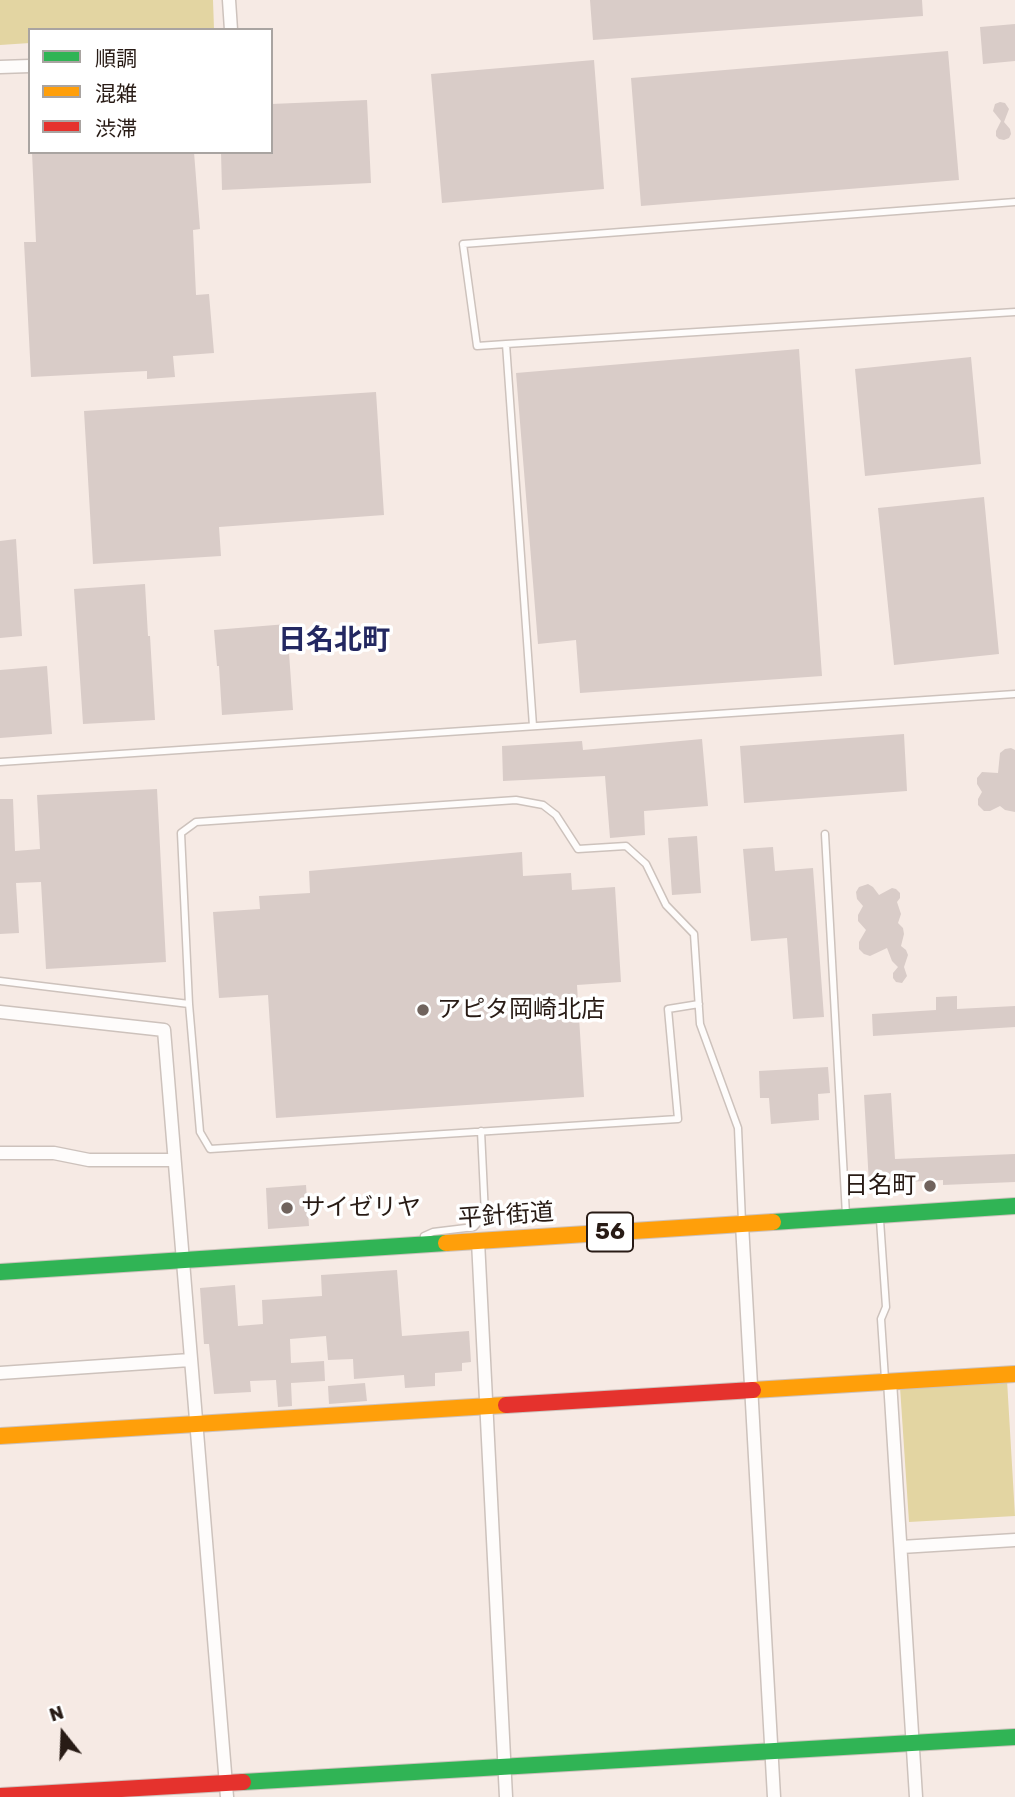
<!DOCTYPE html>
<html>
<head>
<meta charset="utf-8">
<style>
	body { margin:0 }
	#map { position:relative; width:1015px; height:1797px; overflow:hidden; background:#f6eae4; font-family:Rubik,"Noto Sans JP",sans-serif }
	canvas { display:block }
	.legend { position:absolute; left:28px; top:28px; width:245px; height:126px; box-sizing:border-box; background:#fff; border:2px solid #a9a4a1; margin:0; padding:9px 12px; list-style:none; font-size:21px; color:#281b15 }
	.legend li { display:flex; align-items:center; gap:14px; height:35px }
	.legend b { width:35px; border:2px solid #a9a4a1 }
	.north { position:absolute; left:28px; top:1699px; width:70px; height:70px; -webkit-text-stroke:5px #fff; paint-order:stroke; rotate:342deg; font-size:19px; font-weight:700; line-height:28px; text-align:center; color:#281b15 }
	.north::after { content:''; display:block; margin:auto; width:24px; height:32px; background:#281b15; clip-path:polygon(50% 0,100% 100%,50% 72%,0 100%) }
</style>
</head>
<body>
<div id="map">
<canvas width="1015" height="1797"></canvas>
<ul class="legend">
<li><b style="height:9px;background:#30b455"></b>順調</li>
<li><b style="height:9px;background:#ff9f0a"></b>混雑</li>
<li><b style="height:9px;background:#e5322d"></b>渋滞</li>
</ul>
<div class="north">N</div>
</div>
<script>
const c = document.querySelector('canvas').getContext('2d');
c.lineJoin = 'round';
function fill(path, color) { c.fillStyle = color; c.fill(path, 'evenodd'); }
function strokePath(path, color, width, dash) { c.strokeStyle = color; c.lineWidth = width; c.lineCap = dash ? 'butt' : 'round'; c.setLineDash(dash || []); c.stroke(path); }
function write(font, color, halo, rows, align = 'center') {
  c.font = font + ' Rubik,"Noto Sans JP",sans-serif'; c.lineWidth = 7; c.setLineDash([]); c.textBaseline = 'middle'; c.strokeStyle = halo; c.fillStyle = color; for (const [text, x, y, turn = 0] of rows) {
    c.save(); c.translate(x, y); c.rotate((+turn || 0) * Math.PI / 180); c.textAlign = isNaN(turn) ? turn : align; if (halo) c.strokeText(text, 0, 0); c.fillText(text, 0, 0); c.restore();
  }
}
fill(new Path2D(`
	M0 0H213L214 29 30 30V43L0 45Z
	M1007 1380 1015 1516 909 1522 900 1387Z`), '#e3d5a2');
fill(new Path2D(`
	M590 0H922L923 16 593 40Z
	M1015 24V61L983 64 980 27Z
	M948 51 959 180 641 206 631 78Z
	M594 60 604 189 442 203 431 74Z
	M367 100 371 183 222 190 221 152H271V104Z
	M1000 102 1005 103 1009 109 1004 122 1010 129 1011 134 1009 138 1004 140 999 139 996 136V131L1001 121 993 111 995 104Z
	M32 152H194L200 229 193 230 196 295 209 294 214 353 173 356 175 377 147 379V371L31 377 24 242H36Z
	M799 349 822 676 580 693 576 640 538 644 516 373Z
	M971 357 981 464 865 476 855 369Z
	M376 392 384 515 219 527 221 556 93 564 84 411Z
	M984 497 999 654 894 665 878 508Z
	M16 539 22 636 0 638V541Z
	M145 584 148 636H150L155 720 83 724 74 589Z
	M287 624 293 710 222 715 219 666H217L214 630Z
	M47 666 52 734 0 738V670Z
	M904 734 907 791 744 803 740 746Z
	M702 739 708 806 644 811 645 835 610 838 605 776 503 781 502 746 582 741 583 750Z
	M1011 748 1015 750V812L1005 810 1000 806 990 811H984L978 805V799L982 792 977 784V778L982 772 998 773 1000 753 1005 749Z
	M157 789 166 962 46 969 41 882 16 883 19 933 0 934V799H13L15 851 40 849 37 795Z
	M697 836 701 893 672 895 668 838Z
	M773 847 775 871 813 868 824 1017 793 1019 787 938 751 941 743 849Z
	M522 852 523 876 571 873 572 890 615 887 621 982 577 985 584 1097 276 1118 268 995 219 998 213 912 260 909 259 896 310 893 309 871Z
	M868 884 873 887 879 895 892 888 896 889 900 893V898L897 902 901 914 898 923 903 928 904 934 901 946 906 950 908 955 904 967 907 976 902 983 896 982 893 978V973L898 967 892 961 887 948 870 956 864 954 859 949V942L866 930 858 921V915L863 906 857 899 856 892 859 887Z
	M957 996V1009L1015 1006V1027L873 1036 872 1014 936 1010V997Z
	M828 1067 830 1093 818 1094 819 1120 771 1124 769 1098H760L759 1071Z
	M891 1093 895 1159 1015 1154V1182L943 1185V1180L869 1184 864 1095Z
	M306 1185 309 1226 268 1229 266 1188Z
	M397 1270 402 1336 469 1331 471 1362 462 1363V1371L435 1373V1386L405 1388 404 1375 354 1379 353 1359 328 1360 326 1336 290 1339 291 1363 324 1361 325 1381 291 1383 292 1406 278 1407 276 1380 250 1381 251 1392 214 1394 209 1344H204L200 1288 235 1285 238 1326 263 1324 262 1300 322 1296 321 1275Z
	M365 1383 367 1401 329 1404 328 1386Z`), '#d9ccc8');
const lane = new Path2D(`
	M506 344 1015 312
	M533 726 506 344 477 346 463 244 1015 202
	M0 762 1015 694
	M825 834 846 1215
	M0 981 189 1004 200 1132 210 1149 678 1119 668 1009 699 1004
	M189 1004 181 833 196 822 516 800 543 805 556 815 578 849 626 846 646 864 666 905 694 934 700 1024 738 1128 742 1222
	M880 1220 886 1307 881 1319 885 1379
	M424 1236 433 1232 474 1227 485 1215 481 1131`);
const street = new Path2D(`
	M229 0 231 30
	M0 67 30 66
	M0 1012 164 1030 227 1797
	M0 1153H54L89 1160H174
	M742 1224 774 1797
	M478 1241 506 1797
	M0 1373 190 1360
	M890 1381 916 1797
	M901 1547 1015 1540`);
const fast = new Path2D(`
	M773 1222 1015 1206
	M0 1272 446 1243
	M243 1782 1015 1737`);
const slow = new Path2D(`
	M446 1243 773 1222
	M753 1390 1015 1374
	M0 1436 506 1405`);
const jam = new Path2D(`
	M506 1405 753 1390
	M0 1796 243 1782`);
strokePath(lane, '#cdc2bc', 9);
strokePath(street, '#cdc2bc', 15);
strokePath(fast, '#cdc2bc', 18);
strokePath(slow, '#cdc2bc', 18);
strokePath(jam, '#cdc2bc', 18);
strokePath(lane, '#fefcfb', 6);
strokePath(street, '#fefcfb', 12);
strokePath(fast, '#30b455', 16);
strokePath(slow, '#ff9f0a', 16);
strokePath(jam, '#e5322d', 16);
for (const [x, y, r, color] of [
	[423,1010,7,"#70635d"],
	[930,1186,7,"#70635d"],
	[287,1208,7,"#70635d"]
]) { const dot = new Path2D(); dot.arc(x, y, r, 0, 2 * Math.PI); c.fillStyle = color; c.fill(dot); strokePath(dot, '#fff', 2.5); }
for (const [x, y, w] of [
	[610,1232,46]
]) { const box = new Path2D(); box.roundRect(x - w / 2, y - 19.5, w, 39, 5); c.fillStyle = '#fff'; c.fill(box); strokePath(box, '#281b15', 2); }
write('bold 23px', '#281b15', null, [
	["56",610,1232]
]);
write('24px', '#281b15', '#fff', [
	["アピタ岡崎北店",437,1010],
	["日名町",916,1186,"right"],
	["サイゼリヤ",301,1208]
], 'left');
write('24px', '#281b15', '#fff', [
	["平針街道",506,1216,-4]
]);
write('bold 28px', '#232861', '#fff', [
	["日名北町",334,641]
]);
</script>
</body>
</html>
